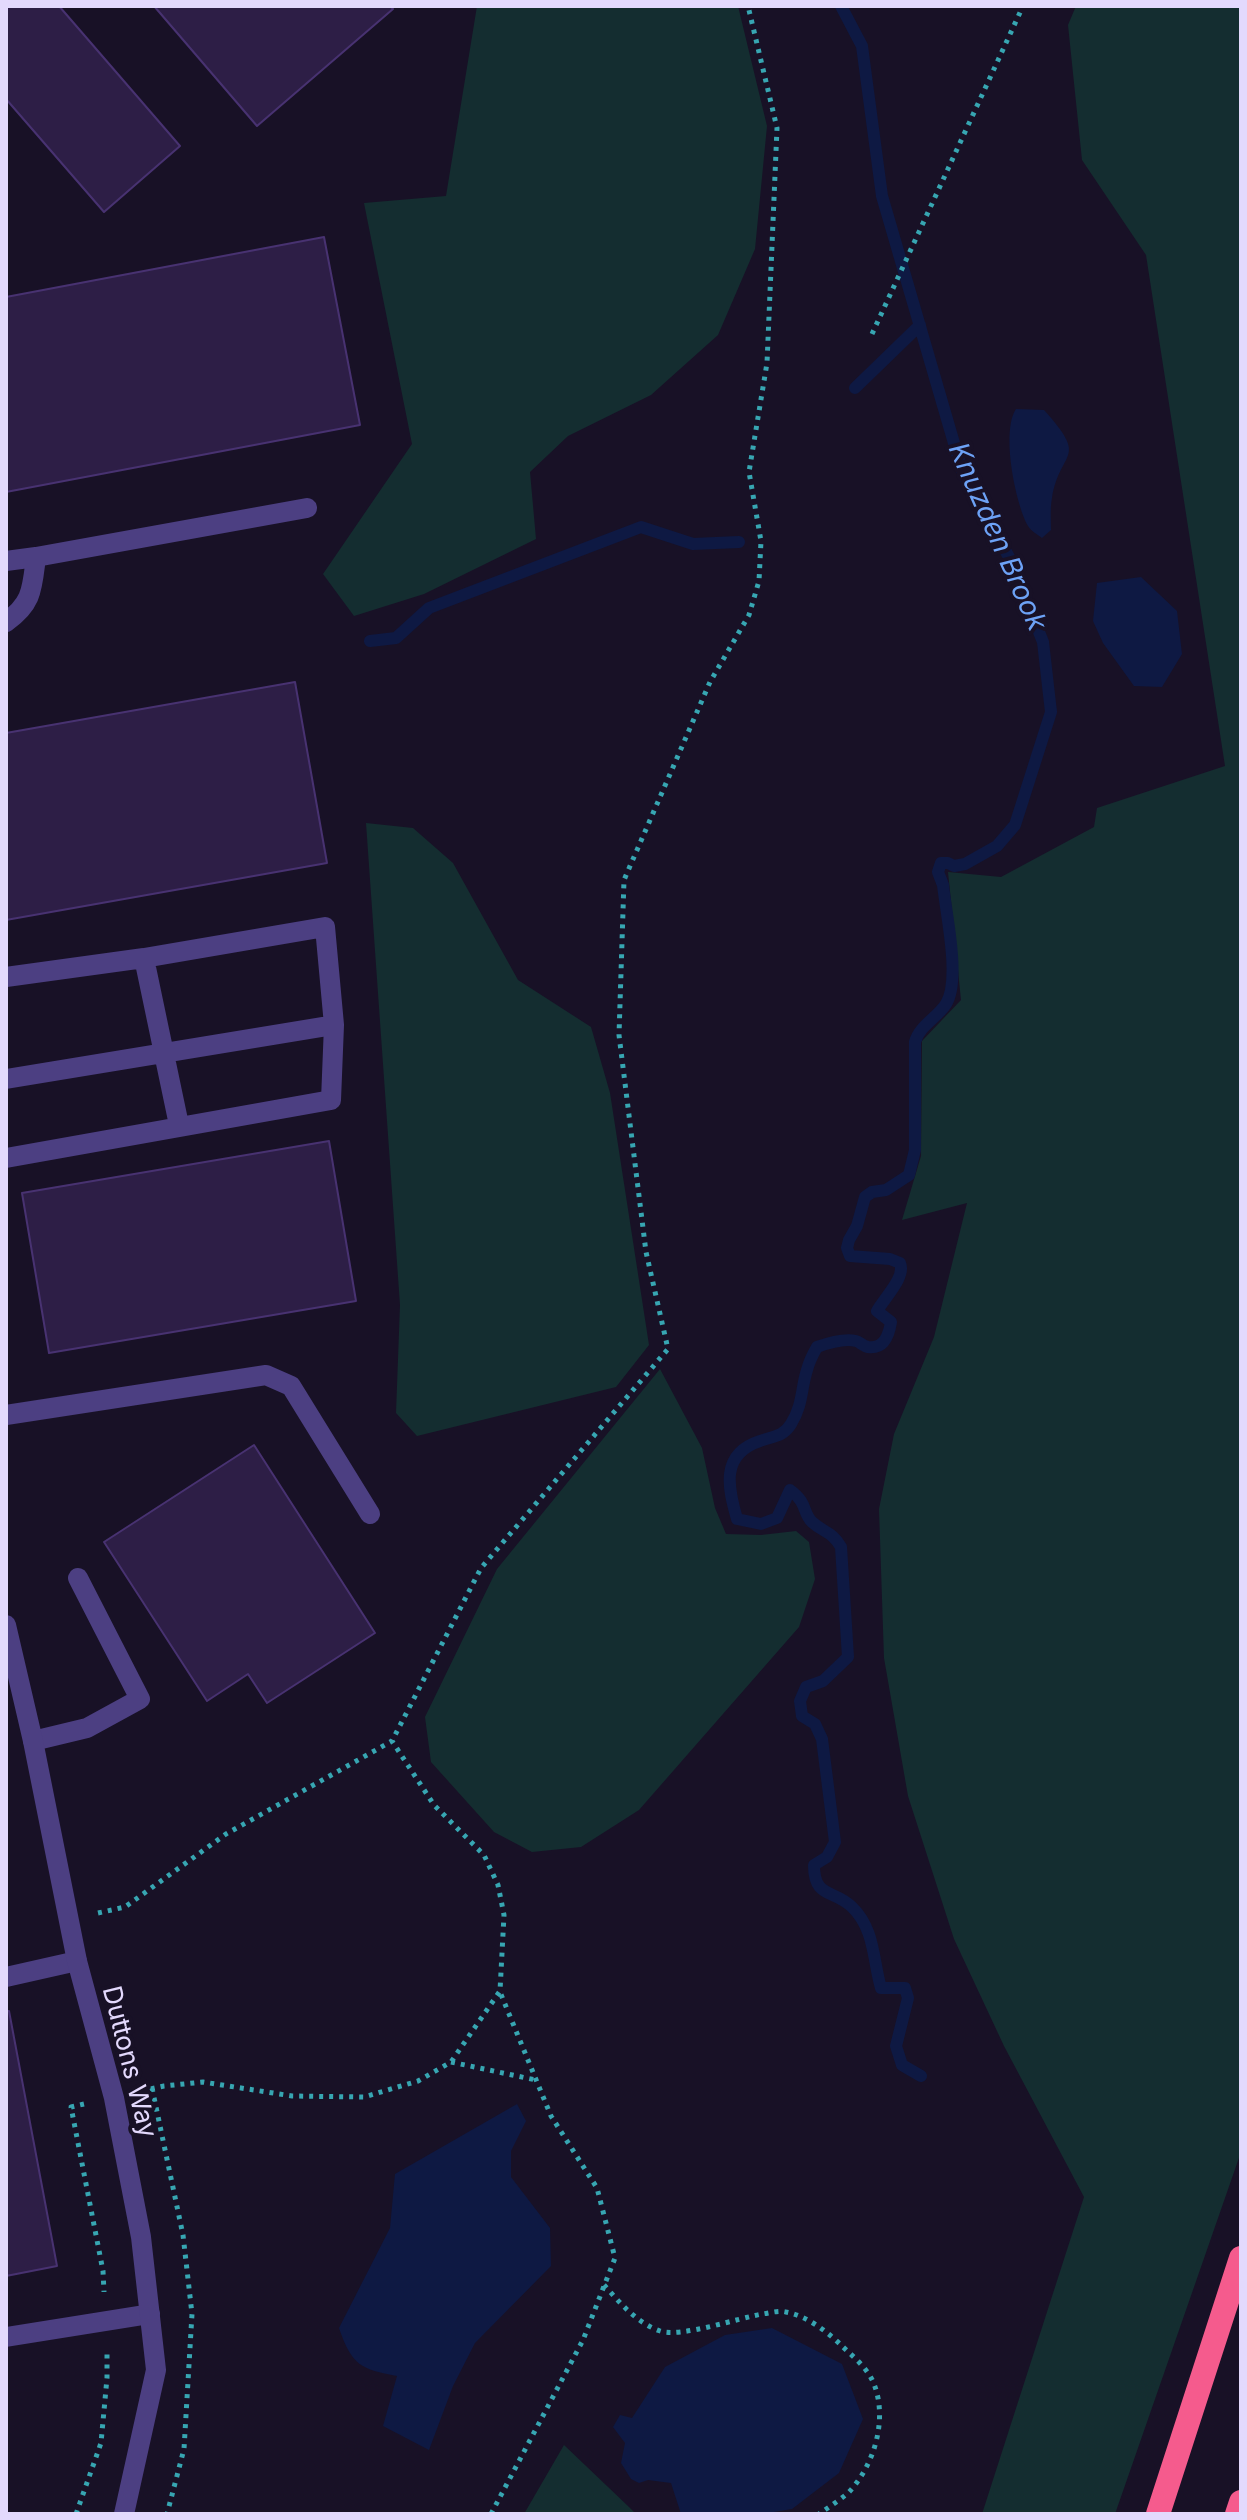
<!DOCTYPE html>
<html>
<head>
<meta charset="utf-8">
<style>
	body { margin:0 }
	#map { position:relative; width:1247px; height:2520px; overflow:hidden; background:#181126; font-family:Inter,sans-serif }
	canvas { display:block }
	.frame { position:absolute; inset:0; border:8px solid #e3d9fd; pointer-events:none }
</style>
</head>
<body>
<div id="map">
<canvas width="1247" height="2520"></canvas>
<div class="frame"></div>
</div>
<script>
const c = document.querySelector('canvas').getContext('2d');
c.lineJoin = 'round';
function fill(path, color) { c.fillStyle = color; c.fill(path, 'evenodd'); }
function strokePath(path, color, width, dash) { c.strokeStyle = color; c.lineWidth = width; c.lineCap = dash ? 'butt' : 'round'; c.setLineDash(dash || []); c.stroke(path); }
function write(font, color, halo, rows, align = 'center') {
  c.font = font + ' Inter,sans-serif'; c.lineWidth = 8; c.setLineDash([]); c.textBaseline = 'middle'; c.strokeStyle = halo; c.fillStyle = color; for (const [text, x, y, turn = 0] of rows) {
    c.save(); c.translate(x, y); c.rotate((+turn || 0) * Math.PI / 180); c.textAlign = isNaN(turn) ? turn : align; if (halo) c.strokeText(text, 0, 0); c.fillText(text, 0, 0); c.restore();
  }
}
fill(new Path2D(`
	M477 6H738L767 126 755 249 718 335 651 395 568 436 530 472 536 539 424 594 354 616 323 574 412 444 364 203 446 196Z
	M1076 6H1241V2152L1115 2514H982L1084 2197 1004 2046 954 1939 908 1796 884 1658 879 1509 894 1434 934 1337 967 1203 902 1220 921 1156 922 1041 961 1000 948 872 1001 877 1094 827 1097 808 1225 766 1146 255 1082 160 1068 25Z
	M366 823 413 828 453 863 518 980 591 1027 610 1093 649 1345 616 1387 417 1436 396 1413 400 1305Z
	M660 1369 702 1448 715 1508 726 1534 761 1535 796 1531 809 1542 815 1579 799 1627 639 1810 581 1847 532 1852 494 1832 431 1762 425 1717 497 1569Z
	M564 2445 629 2507 636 2514H524Z`), '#142d30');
fill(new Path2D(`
	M1016 409 1044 410C1090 461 1060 449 1052 498 1050 508 1051 520 1051 530L1042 538C1037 534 1031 531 1028 526 1015 502 1001 431 1016 409Z
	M1141 577 1177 611 1182 654 1162 687 1134 686 1103 643 1093 621 1097 583Z
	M517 2104 526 2121 511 2151V2177L550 2228 551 2266 475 2343 453 2386 429 2450 383 2426 397 2376C361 2369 352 2366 339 2328L390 2228 395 2174Z
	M772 2328 842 2364 863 2419 839 2473 792 2509 762 2514H681L671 2483 648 2480 639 2483 631 2479 621 2463 625 2443 613 2427 620 2415 632 2418 665 2367 725 2335Z`), '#0e1943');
strokePath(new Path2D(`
	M841 6 862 46 882 196 963 474 1010 559 1043 642 1051 712 1015 825 997 846 965 864 954 866 948 863H941L938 872 943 885C946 914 961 980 946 1004 937 1018 919 1026 915 1042V1150L909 1175 886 1190 872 1192 865 1197 857 1226 849 1240 847 1248 850 1256 890 1259 900 1263C906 1277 885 1297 877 1311L891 1322C889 1335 884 1349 868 1347 863 1346 860 1342 856 1341 844 1338 828 1343 817 1347 813 1354 809 1362 807 1370 801 1388 803 1405 791 1424 783 1437 773 1436 760 1441 720 1454 728 1488 737 1519L761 1524 777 1518 790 1490C808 1503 802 1512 812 1522 824 1533 832 1531 841 1547L848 1657 823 1681 806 1687 800 1701 802 1716 815 1724 822 1739 835 1842 827 1857 814 1865C814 1899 834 1889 852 1907 875 1929 873 1961 881 1988H905L908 1998 896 2046 902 2065 921 2076
	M855 388 920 325
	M370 641 396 638 429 608 641 527 693 544 739 542`), '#0e1943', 12);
const building = new Path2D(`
	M6 6H59L180 146 104 212 6 99Z
	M154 6H390L393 9 257 126Z
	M324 237 360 425 6 492V297Z
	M295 682 327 863 6 920V733Z
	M329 1141 356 1301 49 1353 22 1193Z
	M254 1445 375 1633 267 1703 248 1674 207 1701 104 1542Z
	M6 2011H9L57 2266 6 2276Z`);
fill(building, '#2d1e46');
strokePath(building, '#483271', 2);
strokePath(new Path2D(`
	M872 334 1023 6
	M98 1913 125 1907 226 1834 392 1741
	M451 2062 536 2080
	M152 2088 183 2235 192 2314 184 2449 167 2514
	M141 2091 164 2086 203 2082 292 2096 364 2097 418 2081 451 2062 500 1991 504 1915 498 1885 484 1855 434 1805 392 1741 481 1568 668 1349 646 1252 619 1035 624 880 710 682 749 615 759 581 761 541 749 472 767 363 777 128 748 6
	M84 2104 71 2107 103 2271 104 2292
	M604 2285C620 2303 637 2323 660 2331 680 2338 739 2318 762 2314 770 2313 779 2310 786 2312 807 2316 828 2332 843 2347 855 2358 868 2369 874 2384 888 2420 874 2465 849 2492 840 2500 829 2507 819 2514
	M76 2514 101 2443 107 2378V2350
	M491 2514 583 2340 615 2258 597 2188 551 2116 500 1992`), '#37a6b2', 5, [4, 6]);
strokePath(new Path2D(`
	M6 561 36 557
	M6 622C33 603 32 588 36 557L307 508
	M144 958 179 1125
	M6 977 144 958 325 927 334 1025 331 1100 6 1158
	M6 1079 334 1025
	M6 1415 266 1375 291 1386 370 1514
	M33 1741 87 1728 140 1699 78 1578
	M6 1977 77 1961
	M6 2337 150 2314`), '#4c3f82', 20);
strokePath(new Path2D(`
	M6 1625 33 1741 77 1961 114 2098 141 2237 156 2370 124 2514`), '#4c3f82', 20);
strokePath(new Path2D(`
	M1158 2514 1241 2258
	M1237 2514 1241 2502`), '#f55b8d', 24);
write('26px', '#e3d9fd', '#181126', [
	["Duttons Way",129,2062,76]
]);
write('italic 28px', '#6da2f6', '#181126', [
	["Knuzden Brook",997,537,66]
]);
</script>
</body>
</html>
